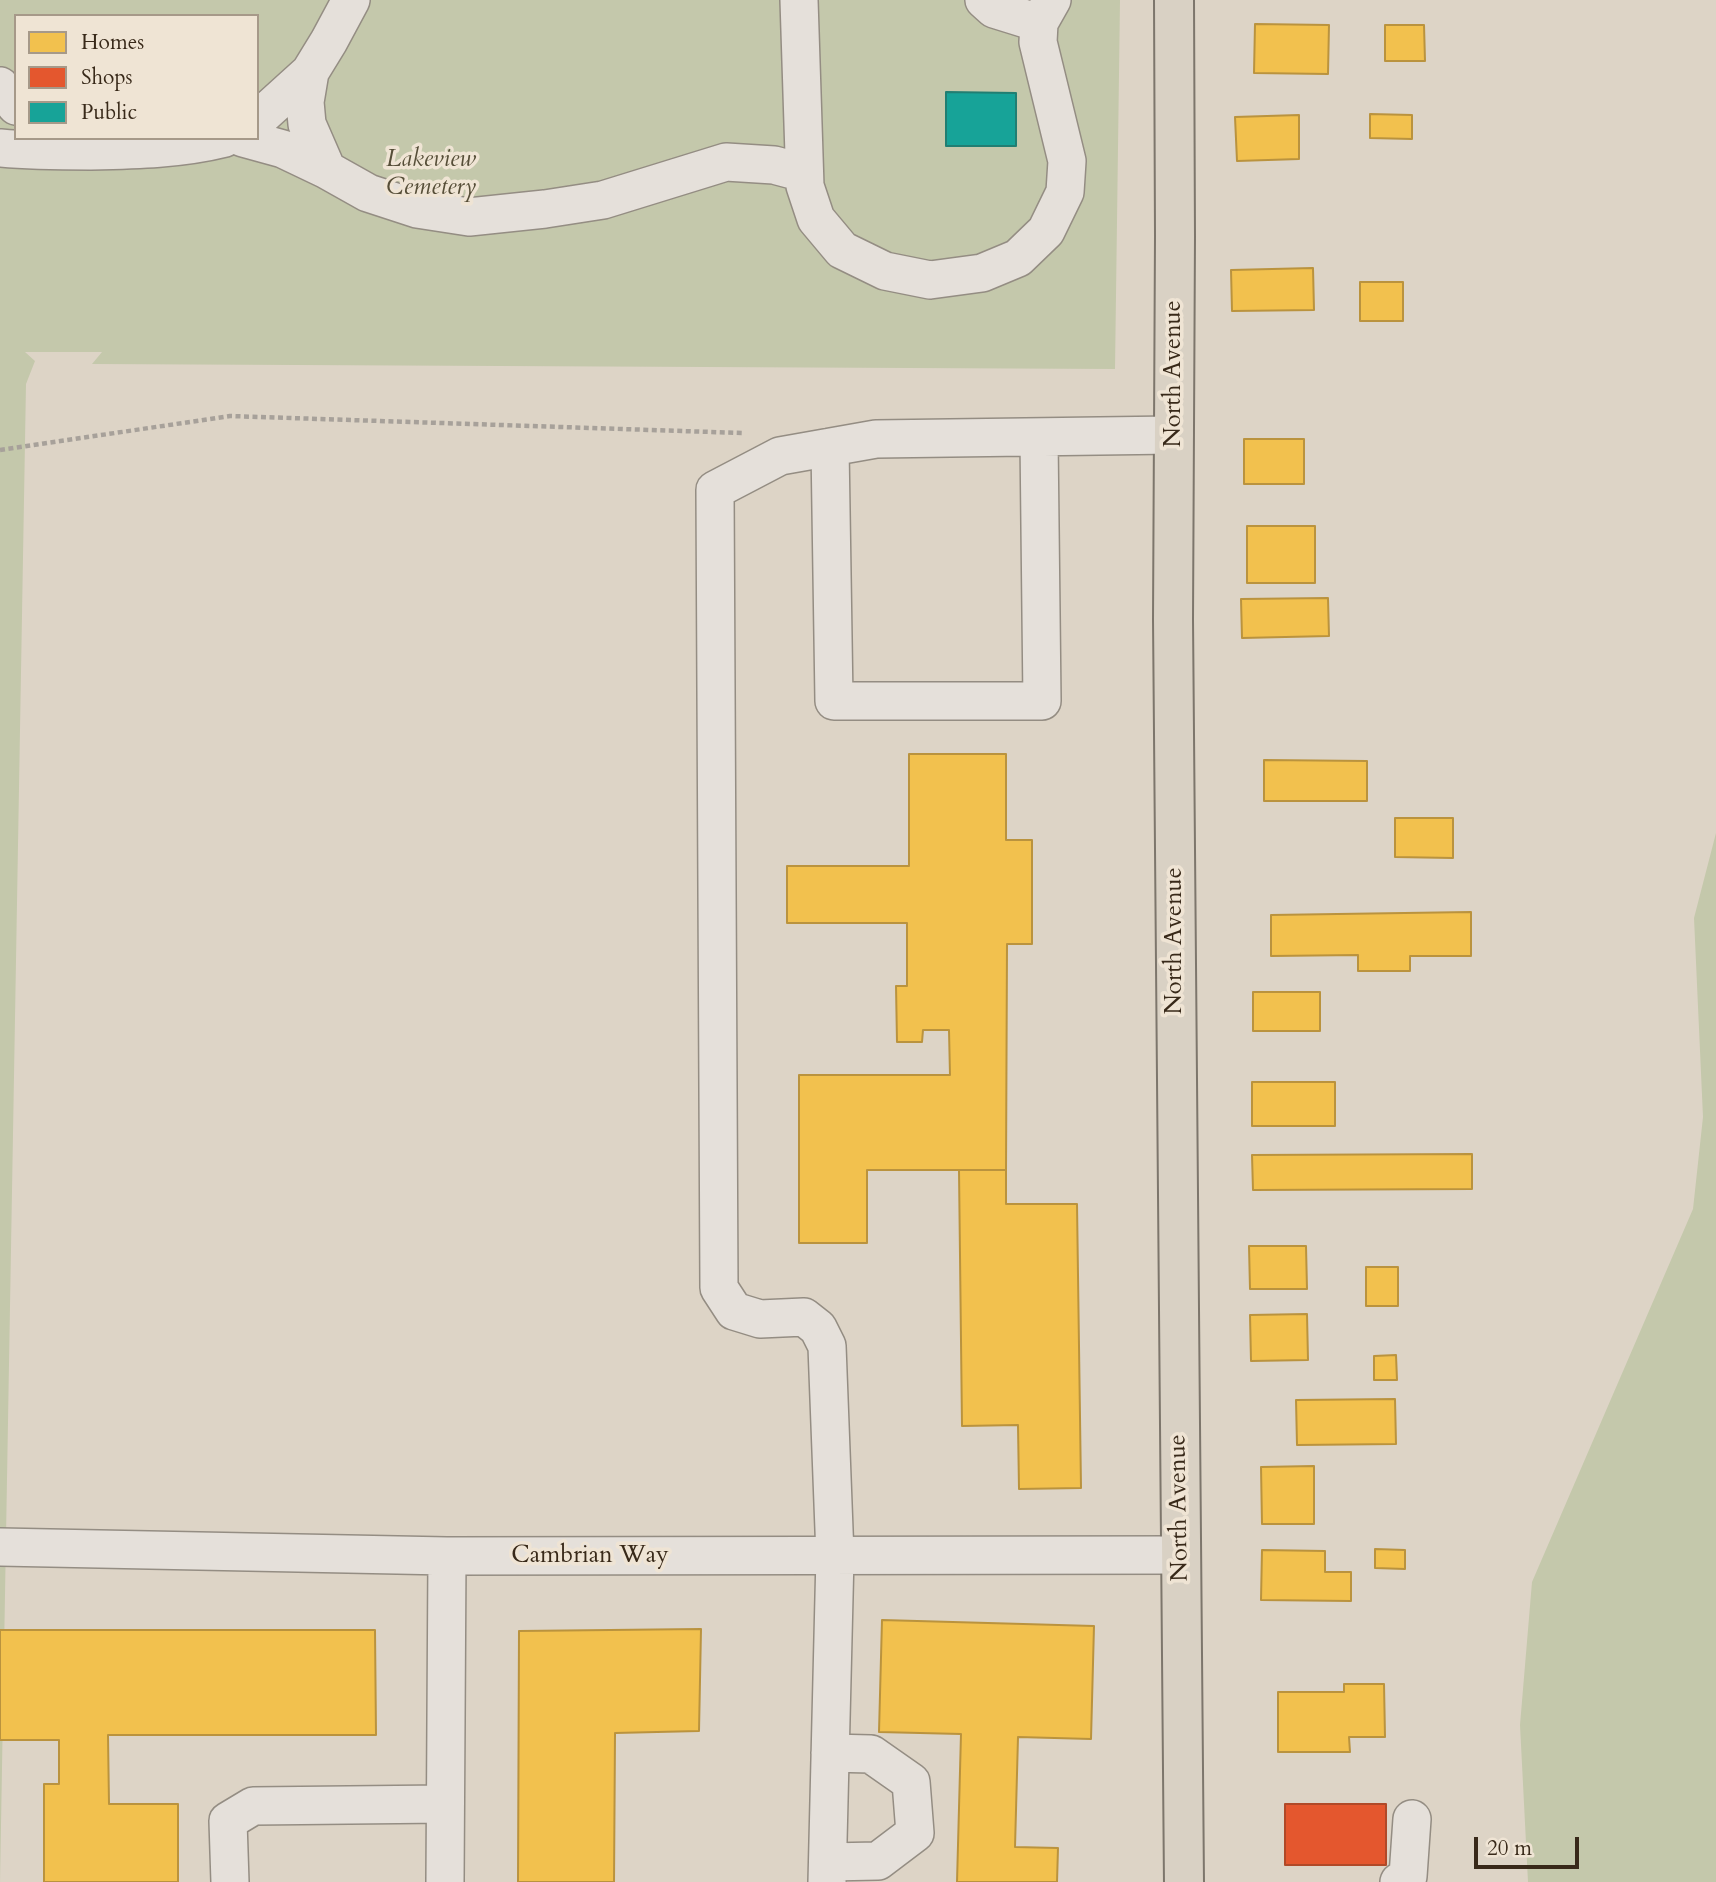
<!DOCTYPE html>
<html>
<head>
<meta charset="utf-8">
<style>
	body { margin:0 }
	#map { position:relative; width:1716px; height:1882px; overflow:hidden; background:#ddd4c6; font-family:Cardo,serif }
	canvas { display:block }
	.legend { position:absolute; left:14px; top:14px; width:245px; height:126px; box-sizing:border-box; background:#efe4d4; border:2px solid #a69989; margin:0; padding:9px 12px; list-style:none; font-size:21px; color:#382919 }
	.legend li { display:flex; align-items:center; gap:14px; height:35px }
	.legend b { width:35px; border:2px solid #a69989 }
	.scale { position:absolute; left:1474px; top:1837px; width:105px; height:32px; box-sizing:border-box; border:4px solid #382919; border-top:0; padding-left:9px; font-size:21px; line-height:24px; white-space:nowrap; color:#382919; -webkit-text-stroke:5px #efe4d4; paint-order:stroke }
</style>
</head>
<body>
<div id="map">
<canvas width="1716" height="1882"></canvas>
<ul class="legend">
<li><b style="height:19px;background:#f2c14e"></b>Homes</li>
<li><b style="height:19px;background:#e4572e"></b>Shops</li>
<li><b style="height:19px;background:#17a398"></b>Public</li>
</ul>
<div class="scale">20 m</div>
</div>
<script>
const c = document.querySelector('canvas').getContext('2d');
c.lineJoin = 'round';
function fill(path, color) { c.fillStyle = color; c.fill(path, 'evenodd'); }
function strokePath(path, color, width, dash) { c.strokeStyle = color; c.lineWidth = width; c.lineCap = dash ? 'butt' : 'round'; c.setLineDash(dash || []); c.stroke(path); }
function write(font, color, halo, rows, align = 'center') {
  c.font = font + ' Cardo,serif'; c.lineWidth = 7; c.setLineDash([]); c.textBaseline = 'middle'; c.strokeStyle = halo; c.fillStyle = color; for (const [text, x, y, turn = 0] of rows) {
    c.save(); c.translate(x, y); c.rotate((+turn || 0) * Math.PI / 180); c.textAlign = isNaN(turn) ? turn : align; if (halo) c.strokeText(text, 0, 0); c.fillText(text, 0, 0); c.restore();
  }
}
fill(new Path2D(`
	M0 0H1120L1115 369 92 364 102 352H25L35 361 26 384 0 1882ZM16 16H257V138H16Z
	M1716 833V1882H1528L1520 1725 1532 1582 1693 1209 1703 1117 1694 918Z`), '#c4c8ab');
const homes = new Path2D(`
	M1255 24 1329 25 1328 74 1254 73Z
	M1385 25H1424L1425 61H1385Z
	M1370 114 1412 115V139L1370 138Z
	M1299 115V159L1237 161 1235 117Z
	M1313 268 1314 310 1232 311 1231 270Z
	M1360 282H1403V321H1360Z
	M1244 439H1304V484H1244Z
	M1247 526H1315V583H1247Z
	M1328 598 1329 636 1242 638 1241 599Z
	M909 754H1006V840H1032V944H1007L1006 1170H867V1243H799V1075H950L949 1030H923L922 1042H897L896 986H907V923H787V866H909Z
	M1264 760 1367 761V801H1264Z
	M1395 818H1453V858L1395 857Z
	M1471 912V956H1410V971H1358V955L1271 956V915Z
	M1253 992H1320V1031H1253Z
	M1252 1082H1335V1126H1252Z
	M1472 1154V1189L1253 1190 1252 1155Z
	M959 1170H1006V1204H1077L1081 1488 1019 1489 1018 1425 962 1426Z
	M1249 1246H1306L1307 1289H1250Z
	M1366 1267H1398V1306H1366Z
	M1307 1314 1308 1360 1251 1361 1250 1315Z
	M1396 1355 1397 1380H1374V1356Z
	M1395 1399 1396 1444 1297 1445 1296 1400Z
	M1314 1466V1524H1262L1261 1467Z
	M1375 1549 1405 1550V1569L1375 1568Z
	M1262 1550 1325 1551V1572H1351V1601L1261 1600Z
	M882 1620 1094 1626 1091 1739 1018 1737 1015 1847 1058 1848 1057 1882H957L961 1734 879 1732Z
	M701 1629 699 1731 615 1733 614 1882H518L519 1631Z
	M0 1630H375L376 1735H108L109 1804H178V1882H44V1784H59V1740H0Z
	M1344 1684H1384L1385 1737H1349L1350 1752H1278V1692H1344Z`);
fill(homes, '#f2c14e');
strokePath(homes, '#ba933e', 2);
const shops = new Path2D(`
	M1285 1804H1386V1865H1285Z`);
fill(shops, '#e4572e');
strokePath(shops, '#b04928', 2);
const public = new Path2D(`
	M946 92 1016 93V146H946Z`);
fill(public, '#17a398');
strokePath(public, '#217e72', 2);
const minor = new Path2D(`
	M799 0 805 186 816 219 842 250 885 271 930 280 982 273 1018 258 1046 231 1065 192 1067 161 1038 42 1039 23 1052 0
	M984 0 994 9 1039 23
	M310 72 305 102 307 124 327 170 368 193 417 209 469 217 545 209 603 200 726 162 774 165 804 173
	M0 86 16 106
	M257 120 310 72 329 41 351 0
	M243 138 283 149 327 170
	M0 148C30 151 61 151 91 151 137 150 181 149 225 138
	M830 447 834 701H1042L1039 438
	M0 1547 447 1556 1181 1555
	M828 1862 878 1861 915 1833 911 1782 871 1754 830 1753
	M230 1882 228 1821 253 1806 445 1804
	M445 1882 447 1556
	M827 1882 835 1556 827 1346 818 1328 804 1317 760 1319 734 1311 719 1288 715 490 780 456 876 439 1174 435
	M1399 1882 1408 1876 1412 1819`);
const major = new Path2D(`
	M1174 0 1175 236 1173 619 1184 1882`);
strokePath(minor, '#948d83', 40);
strokePath(major, '#7d766c', 42);
strokePath(new Path2D(`
	M0 450 230 416 742 433`), '#a7a19a', 4.5, [5, 3.5]);
strokePath(minor, '#e5e0da', 37);
strokePath(major, '#d9d1c4', 38);
write('italic 24px', '#564e38', '#efe4d4', [
	["Lakeview",431,160],
	["Cemetery",431,188]
]);
write('24px', '#382919', '#efe4d4', [
	["North Avenue",1174,374,-90],
	["North Avenue",1175,941,-90],
	["North Avenue",1180,1508,-91],
	["Cambrian Way",590,1556]
]);
</script>
</body>
</html>
